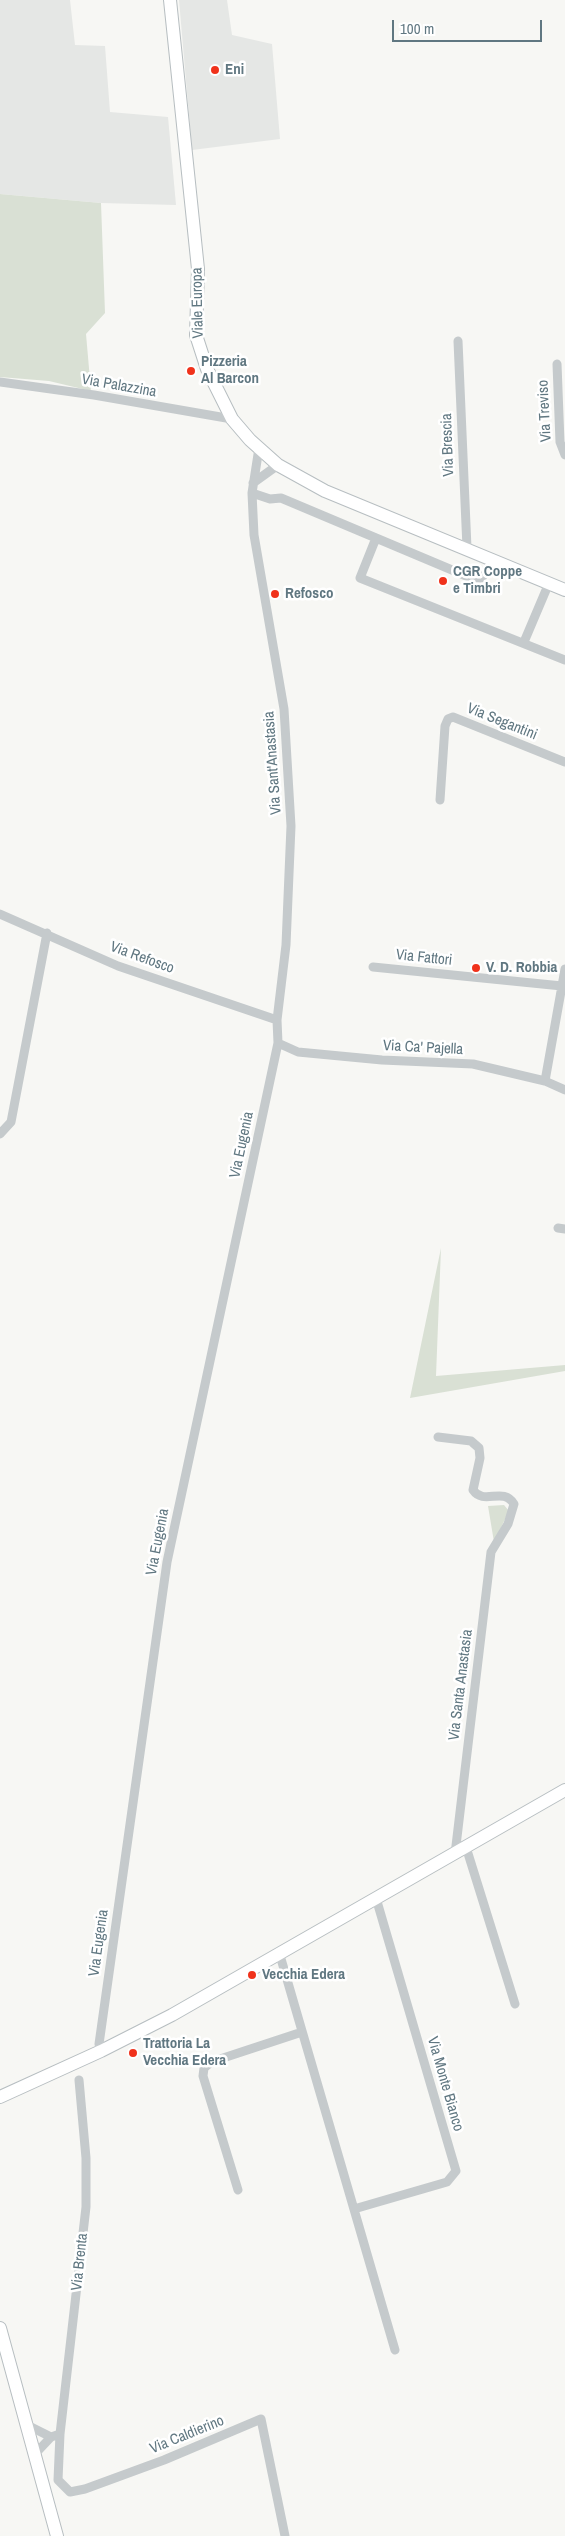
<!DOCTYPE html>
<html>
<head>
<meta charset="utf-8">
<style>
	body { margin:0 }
	#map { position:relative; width:565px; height:2536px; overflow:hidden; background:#f7f7f4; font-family:"Archivo Narrow",sans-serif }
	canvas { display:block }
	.scale { position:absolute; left:392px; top:20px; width:150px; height:22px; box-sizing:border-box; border:2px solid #607781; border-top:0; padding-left:6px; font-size:15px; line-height:18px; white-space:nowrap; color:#607781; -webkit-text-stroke:4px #fff; paint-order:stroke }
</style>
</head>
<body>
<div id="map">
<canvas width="565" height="2536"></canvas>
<div class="scale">100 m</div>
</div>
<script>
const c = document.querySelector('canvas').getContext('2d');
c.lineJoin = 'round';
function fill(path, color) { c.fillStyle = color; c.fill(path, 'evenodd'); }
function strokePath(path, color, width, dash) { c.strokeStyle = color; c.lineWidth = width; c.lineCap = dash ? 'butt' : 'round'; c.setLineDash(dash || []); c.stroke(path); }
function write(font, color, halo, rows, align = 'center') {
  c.font = font + ' "Archivo Narrow",sans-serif'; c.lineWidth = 5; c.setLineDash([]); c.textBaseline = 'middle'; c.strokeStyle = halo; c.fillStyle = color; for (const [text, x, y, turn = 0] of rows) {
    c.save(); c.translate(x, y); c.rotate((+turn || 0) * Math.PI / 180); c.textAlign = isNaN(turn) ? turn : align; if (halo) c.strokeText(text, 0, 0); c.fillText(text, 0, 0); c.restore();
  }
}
fill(new Path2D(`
	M0 0H70L75 45 105 46 110 112 168 117 176 205 101 203 0 194Z
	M179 0H227L232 35 272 44 280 139 192 150Z`), '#e5e7e5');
fill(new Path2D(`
	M0 194 101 203 105 313 86 334 91 391 49 381 0 377Z
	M441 1248 436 1376 565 1365V1371L410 1398Z
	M504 1505 509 1511 494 1542 488 1506Z`), '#d9e0d4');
const secondary = new Path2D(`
	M170 0 198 269 196 335 207 369 232 419 250 440 278 465 325 491 565 590
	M0 2097 101 2051 172 2015 565 1790
	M0 2328 57 2536`);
strokePath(secondary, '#b7bec1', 14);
strokePath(new Path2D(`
	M458 341 467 548
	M557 364 560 442 565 455
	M0 382 94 395 232 419
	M253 483 278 465
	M252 493 270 499 281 498 471 578H482L493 559
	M376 538 360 578 565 660
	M524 642 549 583
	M440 800 445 726 448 719 453 717 565 762
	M0 914 118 966 277 1020
	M373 967 562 986
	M278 1043 298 1052 382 1060 473 1064 545 1081 565 1090
	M545 1081 565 969
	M0 1134 11 1122 47 933
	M558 1228 565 1229
	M438 1437 471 1441 479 1448 480 1458 473 1490C484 1506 503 1486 514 1504L508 1524 491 1552 455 1854
	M466 1847 515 2004
	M279 1952 395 2350
	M101 2051 99 2044 167 1562 278 1043 277 1020 286 945 291 826 284 709 254 535 252 493 259 448
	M79 2080 86 2158V2207L60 2434 58 2480 70 2492 85 2489 164 2460 261 2419 285 2536
	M238 2190 203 2076 204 2068 211 2062 302 2032
	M354 2209 447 2182 456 2171 376 1898
	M27 2425 51 2437
	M35 2454 51 2437 60 2434`), '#c5cacc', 9);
strokePath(secondary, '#fff', 12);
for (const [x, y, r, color] of [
	[215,70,5,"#f0321b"],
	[191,371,5,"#f0321b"],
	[443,581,5,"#f0321b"],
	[275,594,5,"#f0321b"],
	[476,968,5,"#f0321b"],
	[252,1975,5,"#f0321b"],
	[133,2053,5,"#f0321b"]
]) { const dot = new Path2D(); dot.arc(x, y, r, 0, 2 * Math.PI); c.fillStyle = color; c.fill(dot); strokePath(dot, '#fff', 2); }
write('bold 15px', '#607781', '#fff', [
	["Eni",225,70],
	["Pizzeria",201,362],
	["Al Barcon",201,379],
	["CGR Coppe",453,572],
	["e Timbri",453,589],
	["Refosco",285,594],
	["V. D. Robbia",486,968],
	["Vecchia Edera",262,1975],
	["Trattoria La",143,2044],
	["Vecchia Edera",143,2061]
], 'left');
write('15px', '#607781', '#fff', [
	["Viale Europa",198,303,-91],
	["Via Palazzina",119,386,10],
	["Via Treviso",545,411,-93],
	["Via Brescia",448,445,-92],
	["Via Segantini",502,722,22],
	["Via Sant'Anastasia",273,763,-94],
	["Via Refosco",142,958,20],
	["Via Fattori",424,958,6],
	["Via Ca' Pajella",423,1048,3],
	["Via Eugenia",242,1145,-78],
	["Via Eugenia",158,1542,-79],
	["Via Santa Anastasia",461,1685,-83],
	["Via Eugenia",99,1943,-82],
	["Via Monte Bianco",445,2084,74],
	["Via Brenta",80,2262,-84],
	["Via Caldierino",187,2435,-22]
]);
</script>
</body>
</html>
